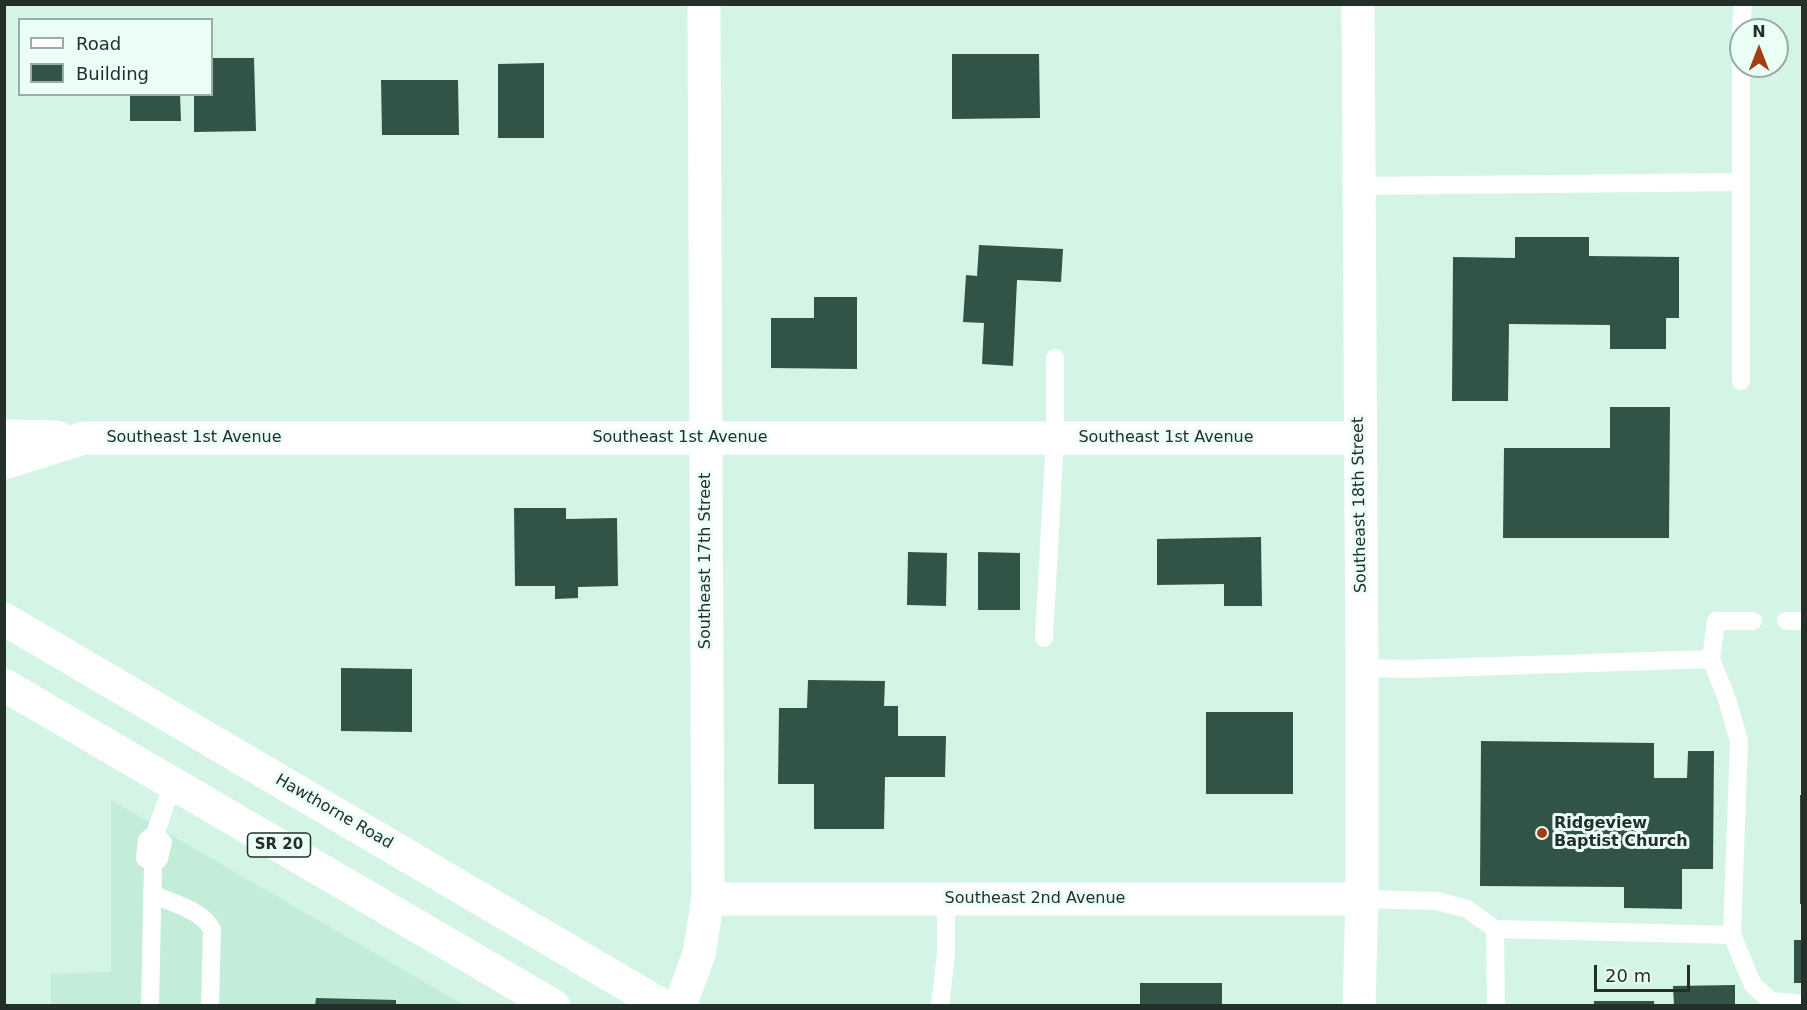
<!DOCTYPE html>
<html>
<head>
<meta charset="utf-8">
<style>
	body { margin:0 }
	#map { position:relative; width:1807px; height:1010px; overflow:hidden; background:#d4f5e6; font-family:"DejaVu Sans",sans-serif }
	canvas { display:block }
	.frame { position:absolute; inset:0; border:6px solid #23302a; pointer-events:none }
	.legend { position:absolute; left:18px; top:18px; width:195px; height:78px; box-sizing:border-box; background:#ebfff6; border:2px solid #9baca4; margin:0; padding:8px 10px; list-style:none; font-size:18px; color:#23302a }
	.legend li { display:flex; align-items:center; gap:12px; height:30px }
	.legend b { width:30px; border:2px solid #9baca4 }
	.north { position:absolute; left:1729px; top:18px; width:60px; height:60px; box-sizing:border-box; background:#ebfff6; border:2px solid #9baca4; border-radius:50%; rotate:0deg; font-size:16px; font-weight:700; line-height:24px; text-align:center; color:#23302a }
	.north::after { content:''; display:block; margin:auto; width:21px; height:27px; background:#a33d15; clip-path:polygon(50% 0,100% 100%,50% 72%,0 100%) }
	.scale { position:absolute; left:1594px; top:965px; width:96px; height:27px; box-sizing:border-box; border:3px solid #23302a; border-top:0; padding-left:8px; font-size:18px; line-height:21px; white-space:nowrap; color:#23302a; -webkit-text-stroke:4px #ebfff6; paint-order:stroke }
</style>
</head>
<body>
<div id="map">
<canvas width="1807" height="1010"></canvas>
<div class="frame"></div>
<ul class="legend">
<li><b style="height:8px;background:#fff"></b>Road</li>
<li><b style="height:16px;background:#315446"></b>Building</li>
</ul>
<div class="north">N</div>
<div class="scale">20 m</div>
</div>
<script>
const c = document.querySelector('canvas').getContext('2d');
c.lineJoin = 'round';
function fill(path, color) { c.fillStyle = color; c.fill(path, 'evenodd'); }
function strokePath(path, color, width, dash) { c.strokeStyle = color; c.lineWidth = width; c.lineCap = dash ? 'butt' : 'round'; c.setLineDash(dash || []); c.stroke(path); }
function write(font, color, halo, rows, align = 'center') {
  c.font = font + ' "DejaVu Sans",sans-serif'; c.lineWidth = 6; c.setLineDash([]); c.textBaseline = 'middle'; c.strokeStyle = halo; c.fillStyle = color; for (const [text, x, y, turn = 0] of rows) {
    c.save(); c.translate(x, y); c.rotate((+turn || 0) * Math.PI / 180); c.textAlign = isNaN(turn) ? turn : align; if (halo) c.strokeText(text, 0, 0); c.fillText(text, 0, 0); c.restore();
  }
}
fill(new Path2D(`
	M111 800 464 1005 51 1006V974L111 972Z`), '#c3ecd9');
fill(new Path2D(`
	M952 54H1039L1040 118 952 119Z
	M212 58H254L256 131 194 132V94H212Z
	M544 63V138H498V64Z
	M381 80H458L459 135H382Z
	M130 94H180L181 121H130Z
	M1515 237H1589V256L1679 257V318H1666V349H1610V325L1509 324 1508 401H1452L1453 257 1515 258Z
	M979 245 1063 249 1061 282 1017 280 1013 366 982 364 984 323 963 322 966 275 977 276Z
	M814 297H857V369L771 368V318H814Z
	M1610 407H1670L1669 538H1503L1504 448H1610Z
	M514 508H566V519L617 518 618 586 578 587V598L555 599V586H515Z
	M1261 537 1262 606H1224V584L1157 585V539Z
	M908 552 947 553 946 606 907 605Z
	M978 552 1020 553V610H978Z
	M341 668 412 669V732L341 731Z
	M808 680 885 681 884 706H898V736H946L945 777H885L884 829H814V784H778L779 708H807Z
	M1206 712H1293V794H1206Z
	M1481 741 1654 743V778H1687L1688 751H1714L1713 869H1682V909L1624 908V887L1480 886Z
	M1800 795H1802V904H1800Z
	M1794 940H1802V983H1794Z
	M1140 983H1222V1006H1140Z
	M1735 985V1006H1674L1673 986Z
	M316 998 396 1000V1006H315Z
	M1594 1001H1654V1006H1594Z`), '#315446');
strokePath(new Path2D(`
	M1741 30 1743 4
	M1741 66V381
	M1358 186 1741 182
	M1786 621H1802
	M1044 638 1055 438V358
	M1362 668 1409 669 1711 659
	M155 834 163 842 159 859 153 863 145 858 147 840 155 834 173 783
	M152 894C171 903 203 910 212 930L210 1006
	M1362 899 1437 901 1467 909 1495 929 1496 1006
	M1495 929 1732 935 1739 741 1727 699 1711 659 1716 621H1753
	M1732 935 1753 985 1771 1001 1802 1004
	M150 1006 153 863
	M940 1006 946 954V899`), '#fff', 18);
strokePath(new Path2D(`
	M1358 4 1362 668V899L1359 1006
	M4 436 57 437
	M4 463 84 438H1359
	M708 899H1362
	M680 1006 699 954 708 899 704 4`), '#fff', 33);
strokePath(new Path2D(`
	M4 619 663 1006
	M4 685 554 1006`), '#fff', 33);
for (const [x, y, r, color] of [
	[1542,833,6,"#a33d15"]
]) { const dot = new Path2D(); dot.arc(x, y, r, 0, 2 * Math.PI); c.fillStyle = color; c.fill(dot); strokePath(dot, '#ebfff6', 2); }
for (const [x, y, w] of [
	[279,845,63]
]) { const box = new Path2D(); box.roundRect(x - w / 2, y - 12, w, 24, 4.5); c.fillStyle = '#ebfff6'; c.fill(box); strokePath(box, '#23302a', 1.5); }
write('bold 15px', '#23302a', null, [
	["SR 20",279,845]
]);
write('16px', '#23302a', '#ebfff6', [
	["Southeast 1st Avenue",194,438],
	["Southeast 1st Avenue",680,438],
	["Southeast 1st Avenue",1166,438],
	["Southeast 18th Street",1360,505,-91],
	["Southeast 17th Street",706,561,-90],
	["Hawthorne Road",334,812,30],
	["Southeast 2nd Avenue",1035,899]
]);
write('bold 16px', '#23302a', '#ebfff6', [
	["Ridgeview",1554,824],
	["Baptist Church",1554,842]
], 'left');
</script>
</body>
</html>
